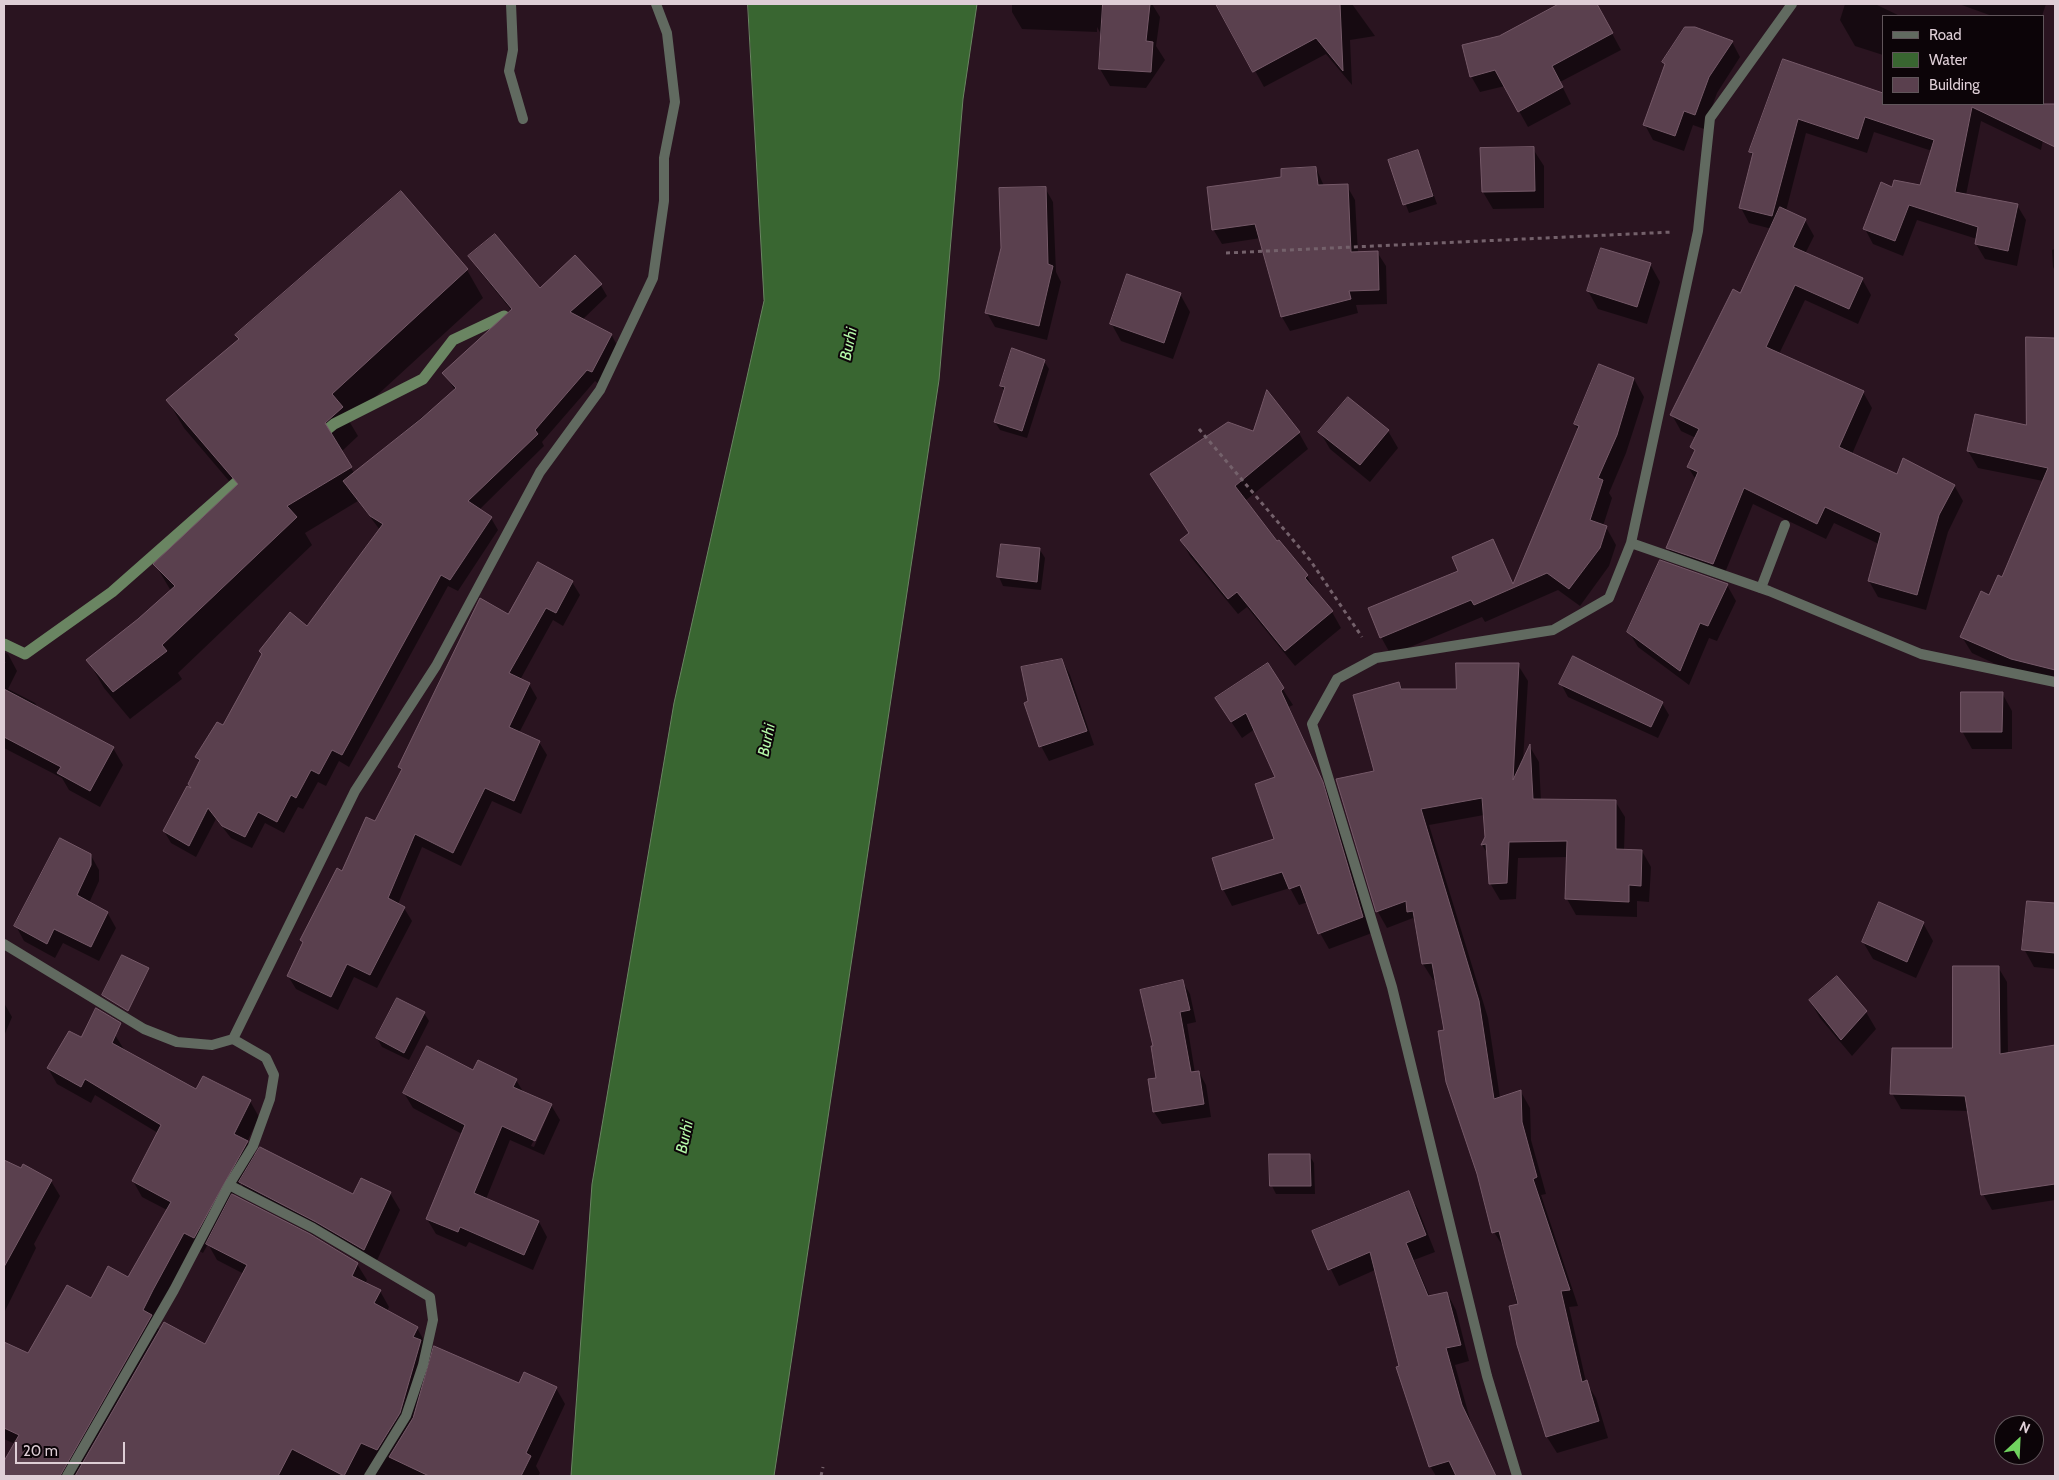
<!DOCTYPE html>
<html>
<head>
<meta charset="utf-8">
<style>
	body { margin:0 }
	#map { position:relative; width:2059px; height:1480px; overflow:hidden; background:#2a1420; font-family:Cabin,sans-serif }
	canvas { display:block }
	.frame { position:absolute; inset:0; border:5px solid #deced6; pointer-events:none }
	.legend { position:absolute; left:1882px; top:15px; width:162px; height:90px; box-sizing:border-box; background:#0c0408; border:1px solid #60555a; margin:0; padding:6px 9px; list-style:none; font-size:15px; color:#deced6 }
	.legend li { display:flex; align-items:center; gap:10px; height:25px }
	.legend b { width:25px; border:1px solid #60555a }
	.north { position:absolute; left:1994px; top:1415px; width:50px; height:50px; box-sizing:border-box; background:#0c0408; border:1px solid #60555a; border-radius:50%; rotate:25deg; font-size:14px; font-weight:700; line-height:20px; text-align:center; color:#deced6 }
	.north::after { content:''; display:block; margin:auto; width:18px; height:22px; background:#70d35f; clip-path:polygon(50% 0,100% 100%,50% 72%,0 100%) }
	.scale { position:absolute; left:15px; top:1442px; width:110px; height:22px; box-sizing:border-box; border:2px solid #deced6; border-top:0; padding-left:6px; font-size:15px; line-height:18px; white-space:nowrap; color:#deced6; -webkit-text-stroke:4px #0c0408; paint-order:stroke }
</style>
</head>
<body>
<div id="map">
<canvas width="2059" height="1480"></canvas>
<div class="frame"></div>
<ul class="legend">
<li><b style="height:6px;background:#616a60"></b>Road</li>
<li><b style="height:14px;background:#396631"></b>Water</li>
<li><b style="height:14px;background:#5a404e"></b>Building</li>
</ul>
<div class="north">N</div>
<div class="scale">20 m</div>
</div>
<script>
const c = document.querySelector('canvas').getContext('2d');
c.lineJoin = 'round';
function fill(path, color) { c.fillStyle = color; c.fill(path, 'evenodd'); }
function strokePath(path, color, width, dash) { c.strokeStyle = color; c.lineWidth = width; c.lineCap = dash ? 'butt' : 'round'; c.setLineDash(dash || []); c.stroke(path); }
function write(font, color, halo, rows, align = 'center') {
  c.font = font + ' Cabin,sans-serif'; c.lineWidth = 4; c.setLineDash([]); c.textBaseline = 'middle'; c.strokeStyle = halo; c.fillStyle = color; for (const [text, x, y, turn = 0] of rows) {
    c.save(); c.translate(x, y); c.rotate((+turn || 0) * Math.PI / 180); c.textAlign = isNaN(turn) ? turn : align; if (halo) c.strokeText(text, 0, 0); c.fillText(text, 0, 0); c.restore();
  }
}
const water = new Path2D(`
	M748 4H977L963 99 939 380 774 1476H571L592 1184 674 703 764 301Z`);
fill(water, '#396631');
strokePath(water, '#6a8562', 1);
fill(new Path2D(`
	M1012 4H1152L1160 17 1156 46 1165 60 1146 88 1110 86 1100 69 1102 36 1097 27V32L1022 29 1012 12Z
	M1224 4H1352L1375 36 1350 40 1352 85 1326 54 1264 87 1220 7Z
	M1562 4H1596L1621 50 1560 82 1571 104 1528 127 1505 86 1480 92 1471 76 1499 37Z
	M1845 4H1875L1900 16H1883V55L1855 46 1840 20Z
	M1959 4H2046L2042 16H1992Z
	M1732 42 1740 57 1717 93 1704 129 1693 125 1684 151 1653 140 1645 125 1665 66 1663 62Z
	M1784 61 1883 104H2042L2048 115 2041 150 1981 121 1966 195 2017 205 2026 220 2017 266 1985 259 1976 244 1977 239 1917 220 1903 256 1873 244 1865 229 1893 188 1921 187 1932 151 1874 132 1867 153 1806 133 1786 211 1805 220 1814 236 1805 254 1862 279 1871 295 1858 324 1805 300 1779 354 1863 392 1872 408 1852 454 1897 476 1954 485 1963 501 1948 532 1926 610 1878 597 1869 581 1879 544 1834 523 1826 539 1753 504 1722 580 1677 564 1668 548 1696 480 1688 467 1695 452 1692 447 1696 438 1681 431 1672 415 1741 294 1772 229 1749 223 1741 208 1753 157 1750 152Z
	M1533 149 1544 166V208L1493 209 1483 192Z
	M1418 152 1437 204 1409 213 1389 161Z
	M1316 168 1324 186H1347L1355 200 1358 253 1377 252 1386 266 1387 304 1356 305 1358 313 1290 331 1282 317 1261 238 1222 244 1213 229 1283 178Z
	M1045 188 1053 202 1056 272 1061 282 1047 340 995 327 987 313Z
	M401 193 467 270 483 298 349 421 358 436 341 452 354 473 455 390 444 373 512 311 477 268 470 256 540 290 600 284 607 296 582 320 611 334 618 347 599 384 595 381 542 442 544 446 479 510 491 518 498 530 458 591 448 586 349 767 339 761 326 786 318 782 303 809 298 807 284 833 265 823 252 848 231 838 216 819 196 857 171 843 164 831 193 790 200 763 196 757 224 727 263 655 260 651 308 628 380 530 358 501 305 533 312 545 178 673 182 679 130 719 104 688 88 660 139 620 171 591 155 564 235 488 184 428 168 401 240 340Z
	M2055 249V271L2053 267 2052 250Z
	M1650 264 1660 282 1647 324 1598 309 1588 291Z
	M1180 294 1190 312 1173 359 1121 341 1111 323Z
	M2028 338 2055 339V684L2021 676 1972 653 1962 637 2002 579 2043 481 1978 468 1968 451 2027 426Z
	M1044 361 1049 369 1027 438 1000 430 995 422 1005 392 1001 386Z
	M1634 379 1644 397 1626 453 1609 493 1612 498 1603 526 1606 527 1616 545 1609 566 1580 606 1558 590 1485 622 1482 617 1391 655 1381 637 1459 571 1492 540 1514 585 1578 430 1575 424Z
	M1388 431 1398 448 1370 482 1330 449 1320 432Z
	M1254 432 1299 433 1308 449 1245 501 1277 543 1279 541 1307 576 1316 592 1332 612 1341 628 1295 666 1247 607 1238 614 1190 556 1181 540 1190 534 1151 474Z
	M1040 550 1045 558 1041 590 1003 586 999 577Z
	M572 582 580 595 563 626 553 620 520 680 529 684 537 698 519 733 539 742 547 755 521 814 492 801 461 866 422 847 398 904 404 908 412 921 377 988 354 977 338 1010 296 989 288 976 304 944 301 940 375 823 402 772 399 767 509 616Z
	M1727 585 1736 601 1717 641 1709 638 1689 685 1638 647 1629 632Z
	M4 652 8 654 17 671 8 689 35 703 38 708 113 748 123 765 100 807 69 790 62 778 4 748V665L6 662H4Z
	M1062 660 1070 675 1094 745 1049 761 1041 746 1030 702Z
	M1267 665 1293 705 1289 707 1331 800 1372 933 1329 949 1320 933 1308 902 1299 905 1290 888 1232 906 1223 889 1276 840 1277 778 1255 729 1242 738 1226 714Z
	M1518 665 1528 681 1523 761 1530 747 1539 762 1541 801H1615L1625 817 1624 851H1642L1651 867 1649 902 1637 901V917L1576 915 1567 899 1568 857 1518 858 1516 899 1500 900 1490 883 1488 854 1482 845 1486 837 1484 815 1429 825 1488 1018 1500 1098 1521 1092 1530 1108 1531 1140 1546 1194 1541 1195 1578 1306 1569 1307 1586 1382 1596 1398 1608 1438 1557 1453 1547 1437 1504 1248 1494 1232 1446 1031 1436 980H1433L1423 964 1417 925 1413 918 1387 928 1378 912 1338 780 1376 772 1399 683 1403 690H1457Z
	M1561 684 1662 703 1669 715 1658 738 1568 697Z
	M2002 693 2012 711V749H1972L1962 731Z
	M90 854 99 870V881L89 903 107 912 116 928 99 961 63 943 55 958 24 941 16 926Z
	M2028 902 2055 904V969L2034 967 2024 949Z
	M1923 923 1933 941 1916 978 1873 959 1863 942Z
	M1998 967 2007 982 2008 1054 2055 1046V1200L1992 1210 1983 1194 1969 1111 1901 1109 1892 1093 1954 1050Z
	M1182 981 1190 994 1196 1022 1187 1024 1195 1073 1199 1072 1206 1085 1211 1117 1162 1124 1154 1112 1150 1080 1158 1079 1155 1047Z
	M1810 1001 1866 1012 1876 1029 1852 1056 1820 1018Z
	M4 1003 12 1017 4 1036Z
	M424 1013 429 1021 409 1060 382 1047 377 1038Z
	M115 1035 125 1051 196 1091 250 1101 259 1117 247 1142 256 1157 354 1196 390 1193 400 1210 374 1267 250 1200 241 1183 233 1196 357 1264 367 1280 365 1284 380 1291 389 1307 387 1311 417 1328 426 1344 424 1348 431 1360 520 1385 556 1388 565 1404 536 1466 540 1473 538 1476H4V1464L15 1444 4 1439V1392L22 1352 29 1355 91 1300 129 1278 167 1210 142 1197 133 1181 158 1133 95 1095 91 1103 57 1084 48 1068 81 1039ZM208 1244 217 1260 244 1274 206 1346 160 1331 154 1322 194 1248 203 1253Z
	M474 1072 516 1080 524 1093 551 1105 560 1120 544 1155 510 1140 486 1199 539 1222 547 1237 533 1270 469 1242 466 1247 436 1234 427 1219 462 1134 413 1108 404 1093ZM547 1112H549L534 1147 531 1146Z
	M1309 1155 1314 1163 1315 1194H1276L1272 1186Z
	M4 1162 51 1181 60 1196 34 1244 36 1248 4 1313Z
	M1408 1193 1418 1209 1435 1252 1414 1260 1430 1297 1447 1293 1456 1310 1469 1361 1455 1365 1471 1423 1496 1476H1436L1430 1466 1400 1367 1375 1270 1339 1286 1313 1232Z`), '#0007');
strokePath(new Path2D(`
	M318 437 334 424 423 379 453 340 504 316
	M4 644 25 654 112 592 247 473`), '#6a8562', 11);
const building = new Path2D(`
	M1103 4H1150L1146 41 1153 42 1151 72 1099 69Z
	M1216 4H1340L1343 71 1316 38 1253 72Z
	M1559 4H1597L1613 33 1552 66 1563 87 1518 112 1495 70 1470 77 1462 45 1499 36Z
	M1685 27H1695L1733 41 1709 77 1695 115 1684 111 1675 136 1643 125 1665 64 1662 62Z
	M1783 59 1883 93V104H2055V147L1972 107 1955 192 2018 204 2008 251 1975 244 1978 227 1909 205 1895 241 1863 229 1881 182 1892 187 1894 180 1920 185 1934 140 1865 117 1858 139 1798 119 1772 216 1739 208 1753 153 1749 152Z
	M1534 147 1535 191 1482 192 1480 148Z
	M1418 150 1433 196 1403 205 1388 160Z
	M1316 167 1318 185 1348 184 1351 252 1378 251 1379 290 1349 291 1351 299 1281 317 1255 224 1212 230 1207 187 1281 177V169Z
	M1046 187 1048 264 1053 266 1039 326 985 313 1001 248 999 188Z
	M401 191 468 269 332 394 343 407 325 423 352 467 287 506 297 517 162 645 167 651 113 692 86 660 138 619 175 586 153 564 238 484 166 400 239 339 235 335Z
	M1780 207 1806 219 1793 247 1863 278 1849 309 1795 285 1766 347 1864 391 1839 447 1897 474 1903 458 1955 485 1939 515 1917 595 1868 581 1881 533 1825 507 1817 524 1744 488 1713 564 1666 548 1698 472 1687 467 1695 450 1690 447 1699 429 1670 415 1733 289 1740 293Z
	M495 234 540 288 575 255 602 284 570 312 612 334 592 372 587 370 535 430 538 434 468 501 492 517 450 580 441 575 342 755 332 750 319 774 311 770 296 798 291 795 277 822 258 812 245 837 222 826 208 808 189 846 163 831 187 786 191 788 188 784 200 760 195 757 217 722 223 725 262 654 259 651 290 612 307 626 383 524 370 516 343 481 421 419 456 388 442 373 512 309 468 256Z
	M1601 248 1651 263 1637 307 1587 291Z
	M1127 274 1181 293 1164 343 1110 324Z
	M2026 337 2055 338V670L2011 659 1960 637 1981 591 1989 595 1998 575 2002 577 2048 468 1967 451 1975 414 2026 425Z
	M1012 348 1045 360 1022 431 994 422 1005 387 1000 386Z
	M1599 364 1634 378 1617 435 1598 478 1603 480 1590 520 1607 526 1600 548 1569 589 1547 573 1474 605 1471 600 1380 638 1368 608 1458 571 1452 557 1493 539 1513 584 1579 426 1574 424Z
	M1267 390 1300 432 1235 486 1277 541 1279 540 1308 575 1305 578 1333 611 1285 651 1237 592 1228 599 1180 540 1189 533 1150 474 1228 422 1253 431Z
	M1348 397 1389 430 1360 465 1318 432Z
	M1001 544 1040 548 1037 582 997 577Z
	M1660 560 1728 584 1708 626 1700 623 1680 671 1627 632Z
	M538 562 573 581 556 613 546 608 509 673 530 683 509 727 540 741 514 801 485 788 453 853 415 834 388 898 405 907 370 975 347 964 331 997 287 976 303 942 300 940 337 868 342 871 366 817 375 821 402 769 398 767 480 598 508 614Z
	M1573 656 1663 702 1651 727 1559 684Z
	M1062 659 1087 731 1039 747 1024 703 1028 701 1021 667Z
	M1268 663 1284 688 1281 691 1323 782 1363 917 1318 934 1300 885 1289 889 1282 872 1222 890 1212 858 1274 839 1255 784 1275 777 1246 713 1231 722 1215 698Z
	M1456 663H1519L1513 780 1530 744 1533 799 1616 800V849L1642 850 1641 886 1629 885V902L1565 899 1567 841 1509 842 1507 883 1489 884 1486 844 1481 845 1485 837 1482 798 1421 809 1479 1001 1494 1099 1521 1090 1522 1122 1537 1177 1533 1179 1570 1290 1561 1291 1582 1382 1587 1380 1599 1421 1546 1437 1517 1345 1509 1306 1518 1304 1499 1231 1492 1233 1477 1174 1446 1082 1438 1031 1444 1030 1432 963 1422 964 1413 911 1407 912 1406 901 1376 912 1336 779 1374 771 1353 695 1399 682 1401 689H1456Z
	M4 689 114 747 90 791 57 773 61 767 4 737Z
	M1961 692H2003L2002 732H1961Z
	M60 838 91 854V865L77 895 108 912 91 947 54 929 47 944 14 926Z
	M2027 901 2055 903V953L2022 950Z
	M1879 902 1924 922 1907 962 1862 942Z
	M122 955 149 968 128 1011 102 995Z
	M1953 966H1999L2000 1054 2055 1045V1184L1981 1195 1965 1096 1890 1094 1892 1048H1952Z
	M1837 976 1867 1011 1841 1040 1809 1000Z
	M1183 980 1190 1010 1180 1012 1191 1072 1199 1071 1204 1104 1153 1112 1148 1079 1156 1078 1151 1046H1153L1140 990Z
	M397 998 425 1012 404 1053 376 1038Z
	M96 1008 121 1023 112 1043 196 1089 203 1076 251 1100 234 1134 248 1141 194 1238 184 1233 153 1290 143 1310 152 1315 60 1476H4V1461L19 1435 4 1428V1342L28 1353 67 1285 91 1298 108 1266 128 1277 171 1202 132 1181 161 1125 85 1079 81 1087 47 1068 69 1031 81 1037Z
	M427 1046 473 1070 478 1060 517 1079 513 1087 552 1104 535 1141 502 1126 474 1193 539 1221 524 1255 460 1227 458 1232 426 1219 465 1125 403 1093Z
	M260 1147 353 1194 361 1178 391 1192 364 1250 316 1222 239 1182Z
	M1269 1154H1310L1311 1186H1270Z
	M4 1160 21 1168 23 1164 52 1180 4 1267Z
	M1409 1191 1426 1235 1406 1243 1428 1296 1447 1292 1461 1345 1446 1348 1462 1405 1496 1476H1456L1449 1461 1429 1467 1396 1367 1399 1366 1370 1252 1328 1270 1312 1231Z
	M232 1194 310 1234 358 1263 352 1276 381 1290 374 1303 418 1327 413 1337 421 1340 400 1413 377 1450 361 1443 344 1476 292 1449 278 1476H75L164 1322 205 1344 247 1265 206 1244Z
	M434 1346 519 1383 524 1372 557 1387 526 1453 531 1456 521 1476H429L389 1457 413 1418Z`);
fill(building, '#5a404e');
strokePath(building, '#755968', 1);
strokePath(new Path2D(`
	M1226 253 1673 232
	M1199 429 1310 560 1362 637
	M821 1476 823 1467`), '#74616b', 3, [4, 4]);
strokePath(new Path2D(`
	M1761 588 1785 525`), '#616a60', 10);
strokePath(new Path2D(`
	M511 4 513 50 509 71 523 119
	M1631 543 1769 591 1921 654 2055 682
	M4 944 144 1029 177 1042 212 1045 233 1039
	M229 1185 313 1228 430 1297 433 1320 423 1365 406 1416 369 1476
	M67 1476 174 1290 229 1185 253 1146 270 1099 274 1075 266 1058 233 1039 355 791 436 666 540 472 600 390 653 278 664 201V158L675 102 667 33 656 4
	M1517 1476 1487 1376 1392 987 1312 724 1337 679 1376 658 1553 630 1609 598 1631 543 1698 231 1710 118 1792 4`), '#616a60', 10);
write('italic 16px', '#b5f9a9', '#0c0408', [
	["Burhi",849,344,-78],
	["Burhi",767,740,-78],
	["Burhi",685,1137,-78]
]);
</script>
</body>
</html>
